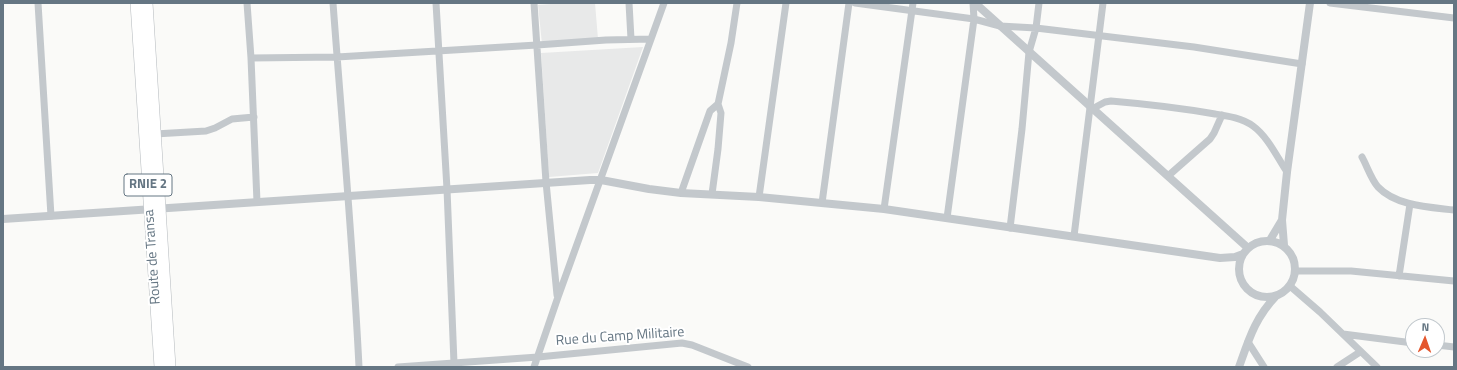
<!DOCTYPE html>
<html>
<head>
<meta charset="utf-8">
<style>
	body { margin:0 }
	#map { position:relative; width:1457px; height:370px; overflow:hidden; background:#fafaf8; font-family:"Titillium Web",sans-serif }
	canvas { display:block }
	.frame { position:absolute; inset:0; border:4px solid #657683; pointer-events:none }
	.north { position:absolute; left:1405px; top:318px; width:40px; height:40px; box-sizing:border-box; background:#fff; border:1px solid #c1c8cd; border-radius:50%; rotate:2deg; font-size:11px; font-weight:700; line-height:16px; text-align:center; color:#657683 }
	.north::after { content:''; display:block; margin:auto; width:14px; height:18px; background:#e4572e; clip-path:polygon(50% 0,100% 100%,50% 72%,0 100%) }
</style>
</head>
<body>
<div id="map">
<canvas width="1457" height="370"></canvas>
<div class="frame"></div>
<div class="north">N</div>
</div>
<script>
const c = document.querySelector('canvas').getContext('2d');
c.lineJoin = 'round';
function fill(path, color) { c.fillStyle = color; c.fill(path, 'evenodd'); }
function strokePath(path, color, width, dash) { c.strokeStyle = color; c.lineWidth = width; c.lineCap = dash ? 'butt' : 'round'; c.setLineDash(dash || []); c.stroke(path); }
function write(font, color, halo, rows, align = 'center') {
  c.font = font + ' "Titillium Web",sans-serif'; c.lineWidth = 4; c.setLineDash([]); c.textBaseline = 'middle'; c.strokeStyle = halo; c.fillStyle = color; for (const [text, x, y, turn = 0] of rows) {
    c.save(); c.translate(x, y); c.rotate((+turn || 0) * Math.PI / 180); c.textAlign = isNaN(turn) ? turn : align; if (halo) c.strokeText(text, 0, 0); c.fillText(text, 0, 0); c.restore();
  }
}
fill(new Path2D(`
	M564 3H595L598 39 542 44 538 5Z
	M643 47 598 173 549 177 541 53Z`), '#e8e9e9');
const primary = new Path2D(`
	M136 3 160 367
	M147 3 170 367`);
strokePath(primary, '#b5babe', 12);
strokePath(new Path2D(`
	M38 3 51 216
	M247 3 251 58 257 202
	M333 3C342 124 353 245 359 367
	M436 3 447 189 454 363
	M534 3 546 182 557 295
	M629 3 631 39
	M855 3 974 19 1000 26 1036 28 1194 47 1302 64
	M1330 3 1454 18
	M251 58 337 57 537 45 606 40 651 39
	M1092 109 1105 102 1111 101C1146 104 1181 108 1215 114 1228 116 1242 118 1253 126 1268 137 1277 157 1287 172
	M155 134 206 131 215 128 232 119 254 117
	M1362 157C1367 166 1371 179 1378 187 1396 206 1429 207 1454 210
	M1168 176 1210 139 1214 133 1222 115
	M681 193 710 111 718 104 731 43 737 3
	M712 194 718 149 721 113 718 104
	M759 197 786 3
	M822 203 849 3
	M884 209 913 3
	M947 218 974 19 973 3
	M1010 228 1022 129 1029 52 1036 28 1039 3
	M1074 236 1103 3
	M1296 271H1351L1454 281
	M1399 276 1410 204
	M1290 286 1320 312 1377 367
	M1343 334 1413 343
	M1248 342 1264 367
	M1437 345 1454 347
	M398 367 538 357 682 343 692 345 748 367
	M534 367 558 297 664 3
	M1337 367 1360 352`), '#c3c8cc', 7);
strokePath(new Path2D(`
	M975 3 1248 248
	M3 219 590 180H601L649 189 681 193 759 197 884 209 1220 258 1235 257 1243 254
	M1282 220 1287 172 1310 3
	M1270 240 1282 220 1284 245
	M1239 269a28 28 0 1 1 56 0a28 28 0 1 1-56 0Z
	M1239 367C1249 339 1255 318 1276 296`), '#c3c8cc', 8);
strokePath(primary, '#fff', 11);
for (const [x, y, w] of [
	[148,185,48]
]) { const box = new Path2D(); box.roundRect(x - w / 2, y - 11, w, 22, 3); c.fillStyle = '#fff'; c.fill(box); strokePath(box, '#657683', 1); }
write('bold 13px', '#657683', null, [
	["RNIE 2",148,185]
]);
write('14px', '#657683', '#fff', [
	["Route de Transa",153,257,-94],
	["Rue du Camp Militaire",620,337,-4]
]);
</script>
</body>
</html>
